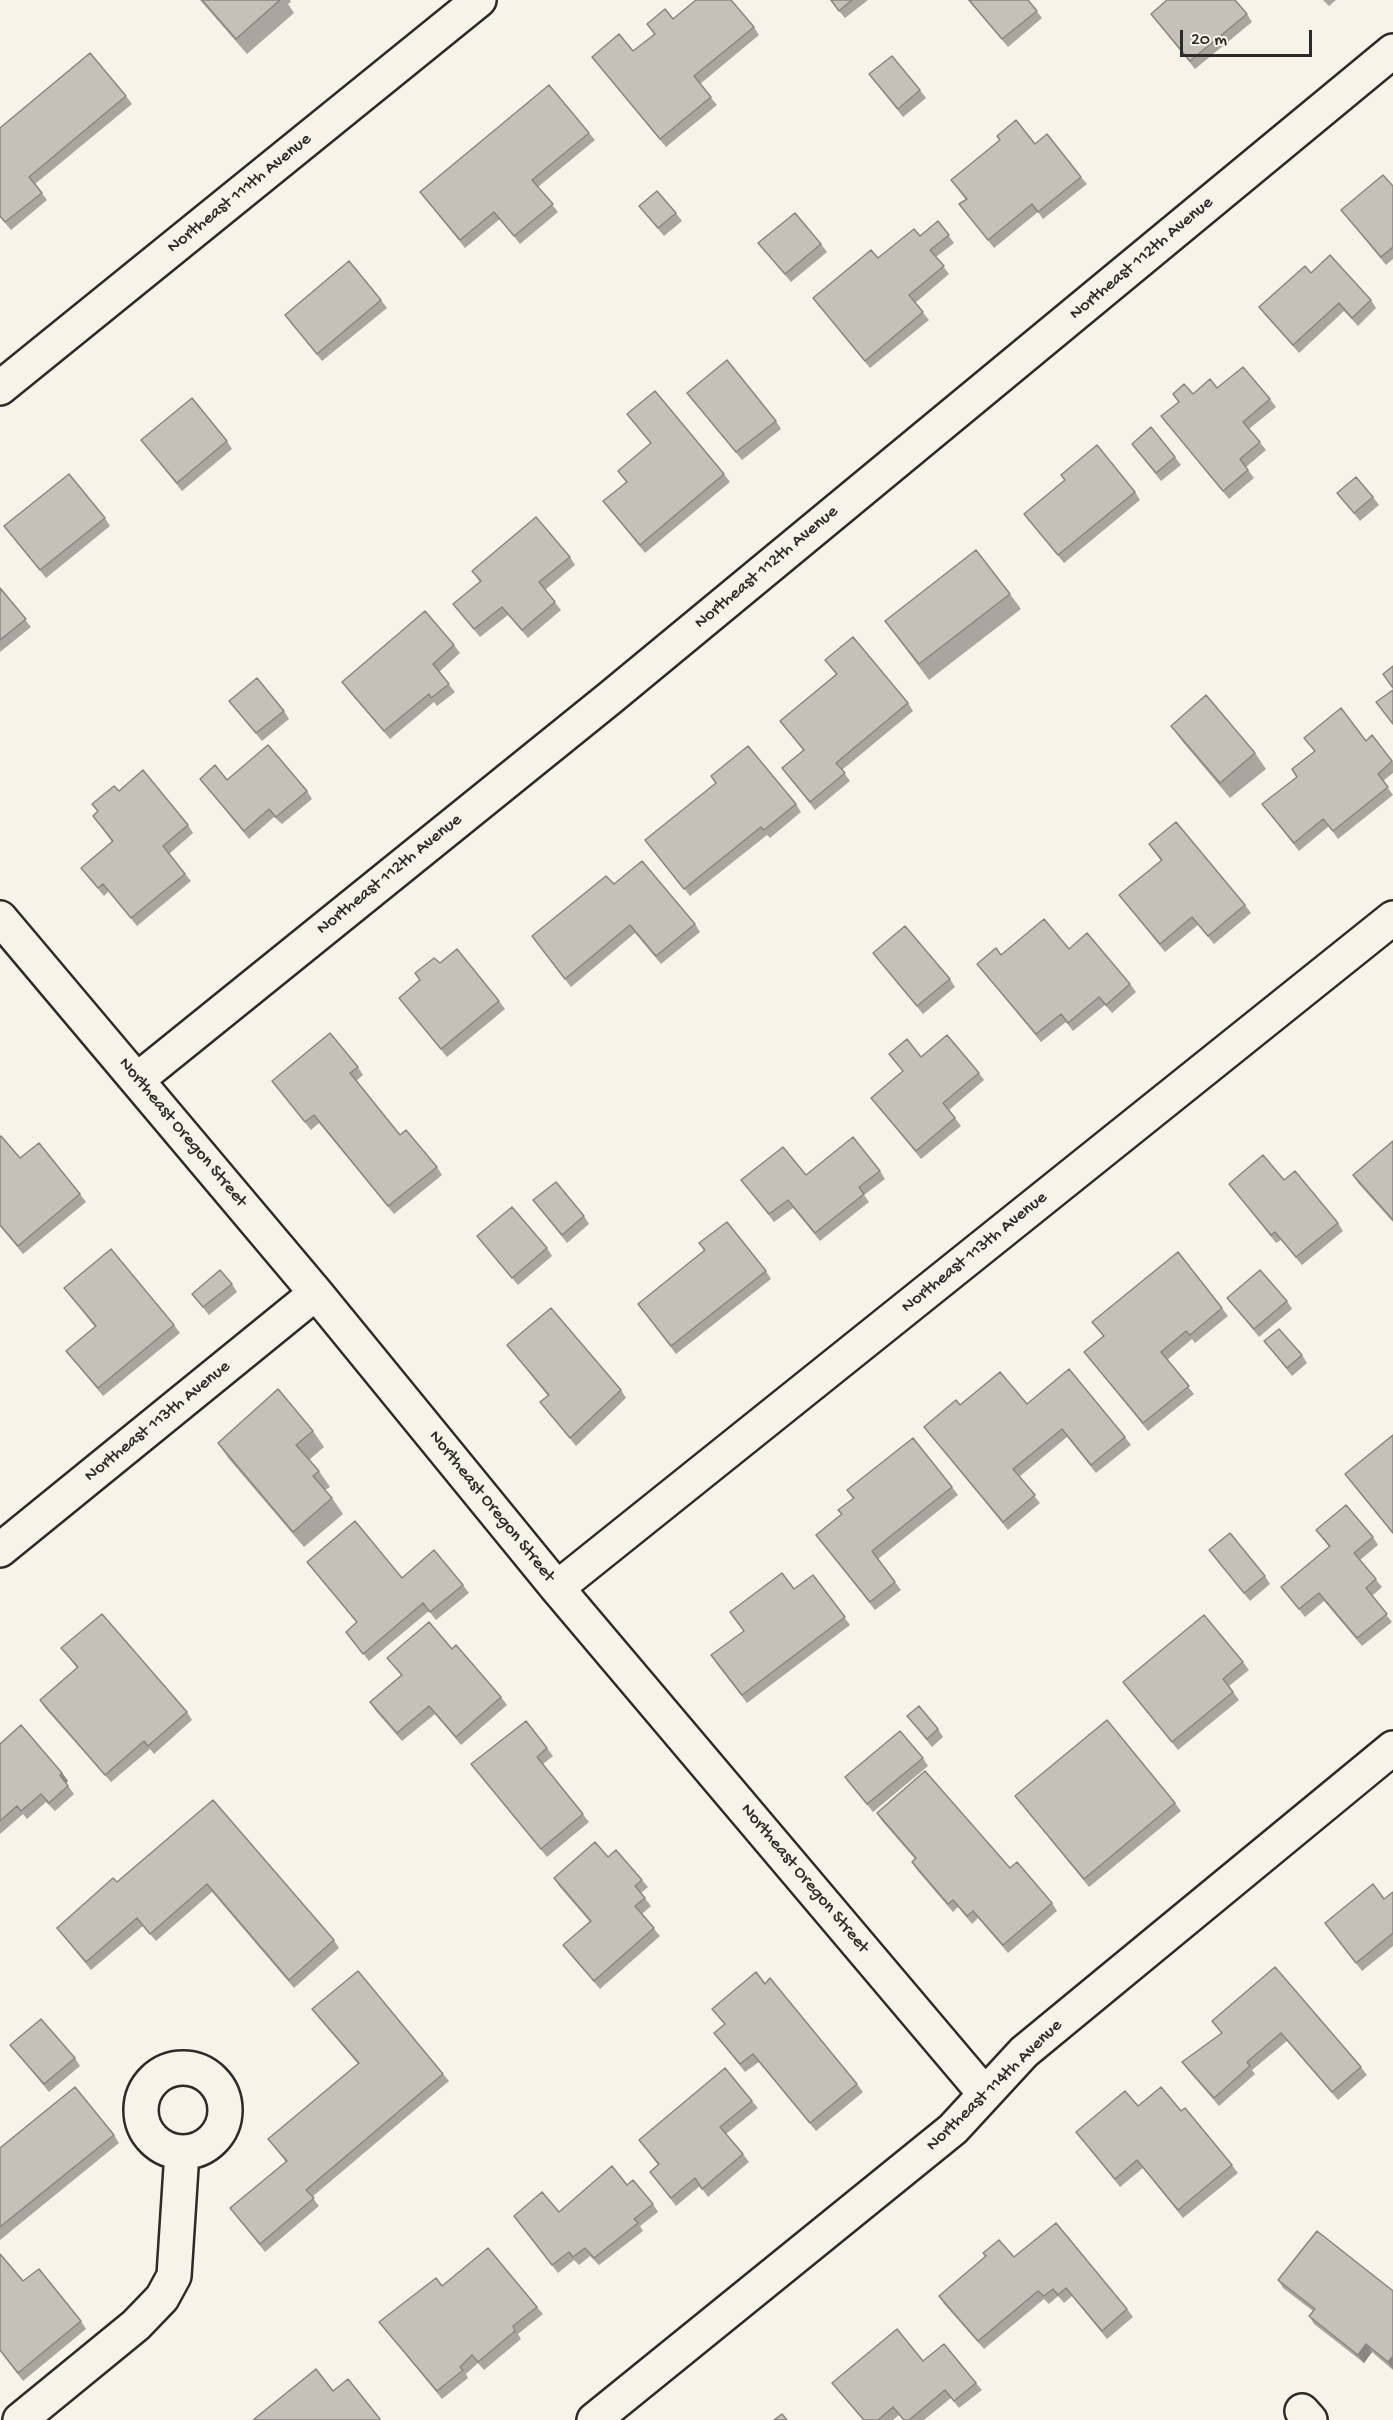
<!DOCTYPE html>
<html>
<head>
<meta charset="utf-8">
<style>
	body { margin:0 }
	#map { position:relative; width:1393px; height:2420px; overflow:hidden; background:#f7f3e8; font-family:"Gochi Hand",sans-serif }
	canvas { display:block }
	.scale { position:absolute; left:1180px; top:30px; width:132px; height:27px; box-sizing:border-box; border:3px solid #2b2b2b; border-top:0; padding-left:8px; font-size:18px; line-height:21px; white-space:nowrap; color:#2b2b2b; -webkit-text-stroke:4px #f7f3e8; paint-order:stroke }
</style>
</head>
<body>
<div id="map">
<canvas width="1393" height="2420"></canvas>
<div class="scale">20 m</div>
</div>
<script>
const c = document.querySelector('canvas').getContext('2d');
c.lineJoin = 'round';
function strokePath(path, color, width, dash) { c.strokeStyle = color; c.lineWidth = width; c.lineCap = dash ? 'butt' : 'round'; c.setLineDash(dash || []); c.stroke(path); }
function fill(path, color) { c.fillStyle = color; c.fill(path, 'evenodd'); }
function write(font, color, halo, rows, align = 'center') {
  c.font = font + ' "Gochi Hand",sans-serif'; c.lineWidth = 6; c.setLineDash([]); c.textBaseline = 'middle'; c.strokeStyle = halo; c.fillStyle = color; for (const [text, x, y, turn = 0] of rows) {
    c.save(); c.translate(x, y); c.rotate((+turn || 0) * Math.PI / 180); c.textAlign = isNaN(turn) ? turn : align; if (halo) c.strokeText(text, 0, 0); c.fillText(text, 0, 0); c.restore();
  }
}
const minor = new Path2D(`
	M0 388 479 0
	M0 918 316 1293 557 1588 985 2094
	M137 1080 610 698 1393 51
	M0 1550 316 1293
	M557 1588 1393 918
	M141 2110a42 42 0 1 1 84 0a42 42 0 1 1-84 0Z
	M1302 2411 1310 2420
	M20 2420 136 2325 162 2298 174 2276 182 2152
	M594 2420 953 2129 1024 2052 1393 1748`);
strokePath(minor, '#2b2b2b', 38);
strokePath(minor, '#f7f3e8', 33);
fill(new Path2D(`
	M200 0H290L291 2 288 4 294 13 247 54Z
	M830 0H868L845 18Z
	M968 0H1028L1042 18 1008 47Z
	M1323 0H1336L1329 6Z
	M1151 14H1247L1252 22 1195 69Z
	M673 19 754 27 759 35 700 84 717 105 666 147 592 57 633 51 654 34 647 24Z
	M869 74 920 90 926 98 903 117Z
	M126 96 132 104 35 184 47 200 11 230 0 217V128Z
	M589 133 595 140 538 187 558 212 520 244 500 219 465 248 420 192Z
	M1035 144 1081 177 1087 184 1043 219 1038 212 994 248 959 204 966 200 951 180Z
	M1393 186V259L1386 265 1341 210Z
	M639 206 676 213 682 221 664 236Z
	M938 221 954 243 936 257 949 274 915 303 929 320 870 368 813 298 878 258 920 236Z
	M758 243 821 244 827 252 791 282Z
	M1311 273 1371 300 1376 308 1358 326 1344 311 1299 353 1265 315 1259 307Z
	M381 300 387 308 322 361 285 315Z
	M1217 388 1270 399 1276 407 1249 429 1266 450 1246 467 1254 478 1229 499 1161 416 1193 394Z
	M687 393 776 421 781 429 742 460Z
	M627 414 724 474 730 482 645 553 603 501 626 482 618 471 651 444Z
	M141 440 227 441 232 449 182 491Z
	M1132 444 1175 457 1181 465 1161 481Z
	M1061 475 1135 492 1140 500 1064 563 1024 514 1065 480Z
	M1337 493 1373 497 1379 505 1360 521Z
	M105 518 110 526 46 578 4 526Z
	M570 557 575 565 545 590 561 610 528 638 508 615 480 637 453 604 480 582 472 571Z
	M0 588 31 627 0 652Z
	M1010 594 1021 609 929 680 885 621Z
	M454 645 460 653 439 672 455 692 437 706 434 702 390 739 347 689 342 682Z
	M825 660 908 703 913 711 842 770 850 781 815 810 782 768 803 750 780 721 836 674Z
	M229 701 284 711 289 719 262 741Z
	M1171 726 1255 753 1266 769 1230 798 1182 741Z
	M1372 735 1393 762V773L1383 781 1393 795 1338 839 1329 826 1299 851 1262 804 1297 777 1315 751 1304 738 1366 741Z
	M200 779 227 780 307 791 312 799 282 824 274 817 249 839Z
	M119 791 188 825 193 833 169 854 191 881 137 926 109 891 104 896 81 868 112 842 93 816 98 812 92 804Z
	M796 804 801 812 770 838 767 835 690 896 645 840Z
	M1149 844 1245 905 1251 913 1214 944 1198 925 1165 952 1119 895 1161 861Z
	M614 884 695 924 700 932 661 964 635 933 571 987 538 944Z
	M1069 949 1130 984 1136 992 1112 1013 1105 1005 1073 1031 1066 1022 1041 1042 977 964 1001 955Z
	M873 953 950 979 955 987 923 1014Z
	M415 973 499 1001 505 1009 447 1057 399 998 420 980Z
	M889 1054 921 1057 979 1073 984 1080 949 1110 961 1126 921 1159 871 1098 903 1071Z
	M358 1067 363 1075 356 1081 400 1135 437 1167 442 1175 394 1214 319 1123 311 1130 272 1081Z
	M0 1137 20 1158 80 1194 86 1202 23 1254 0 1226Z
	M1393 1141V1222L1358 1183 1353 1175Z
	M880 1171 885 1179 864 1195 869 1202 820 1241 793 1208 774 1222 741 1180Z
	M1284 1180 1338 1223 1343 1231 1302 1265 1281 1240 1276 1243 1229 1184Z
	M533 1200 584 1216 589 1224 567 1243Z
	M477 1236 547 1248 552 1256 518 1285 483 1244Z
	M699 1243 766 1271 771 1279 676 1354 638 1304 704 1251Z
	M232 1284 237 1292 209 1315 192 1294Z
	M64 1288 174 1325 180 1333 103 1396 66 1351 95 1327Z
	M1227 1298 1287 1301 1292 1309 1259 1337Z
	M1222 1308 1228 1316 1195 1343 1192 1339 1167 1360 1194 1394 1148 1431 1084 1352 1103 1336 1092 1322Z
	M1264 1341 1302 1355 1307 1363 1292 1376Z
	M507 1345 621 1390 626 1398 576 1446 540 1402 548 1396Z
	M1027 1404 1125 1437 1131 1445 1096 1473 1067 1437 1019 1477 1040 1503 1008 1530 924 1427 960 1405Z
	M313 1431 324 1447 309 1460 319 1471 330 1487 325 1490 332 1498 343 1514 304 1547 229 1459 218 1443Z
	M1393 1435V1534L1345 1474Z
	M952 1487 958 1495 878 1559 901 1590 875 1610 816 1535 841 1514 853 1499 847 1490Z
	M1316 1530 1373 1537 1378 1545 1360 1560 1382 1587 1372 1596 1392 1622 1362 1646 1324 1601 1305 1617 1281 1587 1329 1547Z
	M1209 1550 1265 1576 1270 1584 1250 1601Z
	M307 1562 402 1578 463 1585 469 1593 436 1620 429 1611 369 1661 346 1632 357 1623Z
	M813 1575 850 1625 747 1703 716 1663 744 1631 794 1589Z
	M61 1648 187 1712 192 1720 154 1754 150 1749 111 1782 45 1708 40 1700 77 1668Z
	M452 1649 501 1697 507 1705 461 1745 435 1714 402 1741 375 1710 370 1702 401 1675 387 1658Z
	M1243 1662 1249 1670 1229 1686 1239 1700 1178 1750 1123 1682Z
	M907 1716 938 1729 943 1737 932 1747Z
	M0 1744 62 1773 68 1781 66 1783 74 1794 55 1811 46 1802 27 1819 23 1814 0 1834Z
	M547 1748 553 1756 543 1764 589 1822 547 1857 471 1764Z
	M923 1758 928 1766 873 1812 845 1777Z
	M1015 1796 1175 1803 1181 1811 1089 1887Z
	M213 1800 334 1940 339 1948 294 1988 212 1892 156 1941 143 1926 91 1970 57 1928 117 1882Z
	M877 1813 1010 1868 1052 1903 1057 1911 1008 1953 978 1918 972 1924 958 1907 953 1912 917 1870 912 1862 915 1859 882 1821Z
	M608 1857 642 1880 648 1887 641 1893 651 1906 642 1914 660 1936 600 1989 569 1953 563 1945 590 1922 559 1886 554 1878Z
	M1393 1892V1946L1362 1971 1325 1923 1384 1899Z
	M1275 1967 1361 2067 1367 2075 1338 2100 1287 2041 1252 2070 1255 2074 1219 2106 1187 2069 1182 2062 1222 2034 1212 2021Z
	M765 1984 857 2084 863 2092 816 2131 759 2062 745 2072 714 2033 725 2025 712 2009Z
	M312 2009 443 2074 449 2081 312 2197 319 2206 265 2252 230 2208 286 2162 268 2139 358 2064 318 2017Z
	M10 2045 75 2058 80 2066 49 2092Z
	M752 2101 758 2108 726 2134 743 2154 749 2162 708 2197 700 2186 676 2206 650 2172 658 2165 639 2140Z
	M1138 2106 1181 2111 1232 2165 1238 2173 1183 2218 1143 2168 1120 2187 1076 2132Z
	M114 2135 119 2143 0 2240V2148Z
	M627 2185 653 2204 658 2212 640 2226 643 2231 599 2265 590 2256 579 2265 574 2260 558 2273 514 2216 559 2212Z
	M983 2253 1014 2257 1127 2309 1133 2317 1107 2339 1072 2296 1064 2303 1058 2296 1049 2304 1044 2299 984 2349 944 2304 939 2296 985 2257Z
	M0 2254 23 2281 81 2321 86 2329 23 2381 0 2351Z
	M1278 2280 1393 2291V2370L1372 2352 1364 2363 1314 2324 1309 2316 1313 2311 1283 2288Z
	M442 2286 537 2307 543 2314 518 2334 521 2339 484 2370 478 2363 466 2374 468 2378 442 2399 379 2322Z
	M923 2361 976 2383 982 2390 959 2408 951 2398 924 2420H903L899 2415 893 2420H863L832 2383Z`), '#a9a69f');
fill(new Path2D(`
	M62 1773 68 1781 65 1783 60 1775Z
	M1366 2344 1372 2352 1364 2363 1358 2355Z
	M1393 2356V2369L1388 2362Z`), '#898782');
const building = new Path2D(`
	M202 0H280L236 39Z
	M696 0H731L754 27 694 76 711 97 660 139 592 57 619 34 633 51 655 34 647 24 665 9 673 19Z
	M831 0H852L839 11Z
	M969 0H1028L1037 11 1002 39Z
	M1167 0H1235L1247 14 1190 61 1151 14Z
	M90 53 126 96 29 177 42 193 5 222 0 216V128Z
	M892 56 920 90 898 109 869 74Z
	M549 85 589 133 532 180 553 204 514 236 494 212 460 240 420 192Z
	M1016 120 1035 144 1047 134 1081 177 1038 212 1032 204 988 240 959 204 967 199 951 180 1000 140 997 136Z
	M1383 175 1393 186V247L1381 257 1341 210Z
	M657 191 676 213 658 228 639 206Z
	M795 213 821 244 785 274 758 243Z
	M938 221 949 235 930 250 944 266 909 295 923 312 865 361 813 298 871 250 878 258 914 229 920 236Z
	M1330 255 1371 300 1352 318 1339 303 1293 345 1259 307 1305 266 1311 273Z
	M349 261 381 300 317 354 285 315Z
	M727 360 776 421 736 452 687 393Z
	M1243 367 1270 399 1243 422 1260 442 1240 459 1248 470 1223 491 1161 416 1179 402 1173 394 1184 384 1193 394 1210 379 1217 388Z
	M655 391 724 474 640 545 603 501 627 482 618 471 651 443 627 414Z
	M192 398 227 441 177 483 141 440Z
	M1151 427 1175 457 1156 473 1132 444Z
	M1097 445 1135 492 1058 555 1024 514 1065 480 1061 475Z
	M69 474 105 518 40 570 4 526Z
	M1356 477 1373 497 1354 513 1337 493Z
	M536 517 570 557 539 582 555 602 522 630 502 607 474 629 453 604 481 581 472 571Z
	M976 550 1010 594 919 664 885 621Z
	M0 588 26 619 0 640Z
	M425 611 454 645 433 664 449 684 431 698 429 694 384 731 342 682Z
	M853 637 908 703 836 763 845 773 810 802 782 768 804 750 780 721 837 674 825 660Z
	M1393 666V688L1383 674Z
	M257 678 284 711 256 733 229 701Z
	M1393 690V724L1376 702Z
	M1206 695 1255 753 1220 783 1171 726Z
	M1341 708 1366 741 1372 735 1392 761 1378 774 1388 787 1333 831 1323 819 1294 843 1262 804 1297 777 1292 769 1315 751 1304 738Z
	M268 745 307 791 276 817 269 809 244 831 200 779 215 765 227 780Z
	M748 746 796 804 764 830 761 827 684 889 645 840 716 783 711 776Z
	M143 770 188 825 163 846 185 874 131 918 103 884 98 888 81 868 113 841 93 816 98 811 92 804 114 786 119 791Z
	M1176 822 1245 905 1208 936 1192 917 1160 944 1119 895 1162 860 1149 844Z
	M642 861 695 924 656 956 630 925 565 979 532 936 606 876 614 884Z
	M1044 919 1069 949 1087 933 1130 984 1106 1005 1099 997 1068 1023 1061 1014 1036 1034 977 964 996 948 1001 955Z
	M905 926 950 979 917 1006 873 953Z
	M457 949 499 1001 441 1049 399 998 420 980 415 973 434 958 440 963Z
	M330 1033 358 1067 350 1073 400 1135 406 1130 437 1167 388 1206 314 1115 305 1122 272 1081Z
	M947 1035 979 1073 943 1103 955 1118 916 1151 871 1098 903 1071 889 1054 907 1039 921 1057Z
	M1 1136 20 1158 39 1143 80 1194 18 1246 0 1225V1137Z
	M853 1137 880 1171 859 1187 864 1194 815 1233 788 1200 769 1214 741 1180 783 1147 806 1175Z
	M1393 1141V1220L1353 1175Z
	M1263 1155 1284 1180 1295 1171 1338 1223 1296 1257 1275 1232 1271 1235 1229 1184Z
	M556 1182 584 1216 562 1235 533 1200Z
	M512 1207 547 1248 512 1278 477 1236Z
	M727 1222 766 1271 671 1346 638 1304 705 1250 699 1243Z
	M111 1249 174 1325 98 1388 66 1351 96 1326 64 1288Z
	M1178 1252 1222 1308 1190 1335 1186 1331 1161 1352 1189 1386 1143 1423 1084 1352 1104 1336 1092 1322Z
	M220 1270 232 1284 203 1307 192 1294Z
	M1260 1270 1287 1301 1254 1329 1227 1298Z
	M551 1308 621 1390 570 1438 540 1402 549 1395 507 1345Z
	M1279 1329 1302 1355 1287 1368 1264 1341Z
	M1069 1369 1125 1437 1091 1465 1062 1429 1013 1469 1035 1495 1003 1522 924 1427 956 1400 960 1405 1000 1372 1027 1404Z
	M278 1389 313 1431 296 1445 319 1471 313 1476 332 1498 293 1532 218 1443Z
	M1393 1435V1533L1345 1474Z
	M913 1438 952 1487 872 1551 895 1582 870 1602 816 1535 842 1514 838 1510 854 1498 847 1490Z
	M1346 1505 1373 1537 1354 1553 1376 1579 1366 1588 1387 1614 1357 1638 1319 1593 1299 1609 1281 1587 1330 1546 1316 1530Z
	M355 1521 402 1578 434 1550 463 1585 430 1612 423 1603 363 1654 346 1632 357 1622 307 1562Z
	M1230 1533 1265 1576 1244 1593 1209 1550Z
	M782 1573 794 1589 813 1575 845 1617 742 1695 711 1655 744 1631 730 1612Z
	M102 1614 187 1712 148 1746 144 1741 105 1775 40 1700 78 1667 61 1648Z
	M1204 1615 1243 1662 1223 1679 1233 1692 1172 1742 1123 1682Z
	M429 1622 452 1649 456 1645 501 1697 456 1737 429 1706 397 1733 370 1702 402 1675 387 1658Z
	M919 1706 938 1729 927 1739 907 1716Z
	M1107 1720 1175 1803 1084 1879 1015 1796Z
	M526 1721 547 1748 537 1757 583 1814 541 1849 471 1764Z
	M21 1725 62 1773 60 1775 68 1786 49 1803 41 1794 21 1811 17 1806 0 1821V1744Z
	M900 1731 923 1758 867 1804 845 1777Z
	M925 1771 1010 1868 1017 1862 1052 1903 1003 1945 973 1911 967 1916 953 1900 948 1904 912 1862 916 1858 877 1813Z
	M213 1800 334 1940 289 1980 207 1884 150 1934 137 1918 86 1962 57 1928 113 1878 117 1882Z
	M595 1842 608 1857 616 1850 642 1880 635 1886 645 1898 635 1906 654 1928 594 1981 563 1945 591 1921 554 1878Z
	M1373 1884 1384 1899 1393 1892V1933L1356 1963 1325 1923Z
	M1275 1967 1361 2067 1332 2092 1281 2033 1247 2062 1250 2066 1214 2098 1182 2062 1222 2033 1212 2021Z
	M358 1971 443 2074 306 2190 314 2198 260 2244 230 2208 287 2161 268 2139 359 2063 312 2009Z
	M756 1972 765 1984 770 1978 857 2084 810 2123 753 2054 740 2064 714 2033 725 2024 712 2009Z
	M41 2019 75 2058 44 2084 10 2045Z
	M725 2068 752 2101 720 2127 743 2154 702 2189 695 2178 671 2198 650 2172 659 2164 639 2140Z
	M75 2087 114 2135 0 2227V2148Z
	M1161 2087 1181 2111 1185 2108 1232 2165 1178 2210 1137 2160 1115 2179 1076 2132 1125 2091 1138 2106Z
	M612 2166 627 2185 633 2180 653 2204 634 2219 638 2223 594 2258 585 2248 573 2257 569 2252 552 2265 514 2216 542 2192 559 2212Z
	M1056 2223 1127 2309 1102 2331 1066 2288 1058 2295 1053 2289 1044 2296 1038 2291 978 2341 939 2296 986 2256 983 2253 999 2240 1014 2257Z
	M1317 2231 1393 2291V2356L1388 2362 1366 2344 1358 2355 1309 2316 1315 2309 1278 2280Z
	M488 2248 537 2307 513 2326 515 2331 478 2362 472 2355 460 2367 463 2370 437 2391 379 2322 436 2278 442 2286Z
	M0 2254 23 2281 39 2269 81 2321 18 2373 0 2350Z
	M897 2329 923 2361 944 2344 976 2383 954 2401 945 2390 909 2420H904L893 2407 878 2420H864L832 2383Z
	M316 2369 333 2391 348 2379 380 2419 379 2420H253Z
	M782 2414 787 2420H774Z`);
fill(building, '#c4c1b9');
strokePath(building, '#898782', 1.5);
write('18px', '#2b2b2b', '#f7f3e8', [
	["Northeast 111th Avenue",240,194,-39],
	["Northeast 112th Avenue",1142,259,-40],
	["Northeast 112th Avenue",767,568,-40],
	["Northeast 112th Avenue",390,875,-39],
	["Northeast Oregon Street",182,1133,50],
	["Northeast 113th Avenue",975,1253,-39],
	["Northeast 113th Avenue",158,1422,-39],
	["Northeast Oregon Street",491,1507,51],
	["Northeast Oregon Street",804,1879,50],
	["Northeast 114th Avenue",995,2086,-44]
]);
</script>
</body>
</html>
